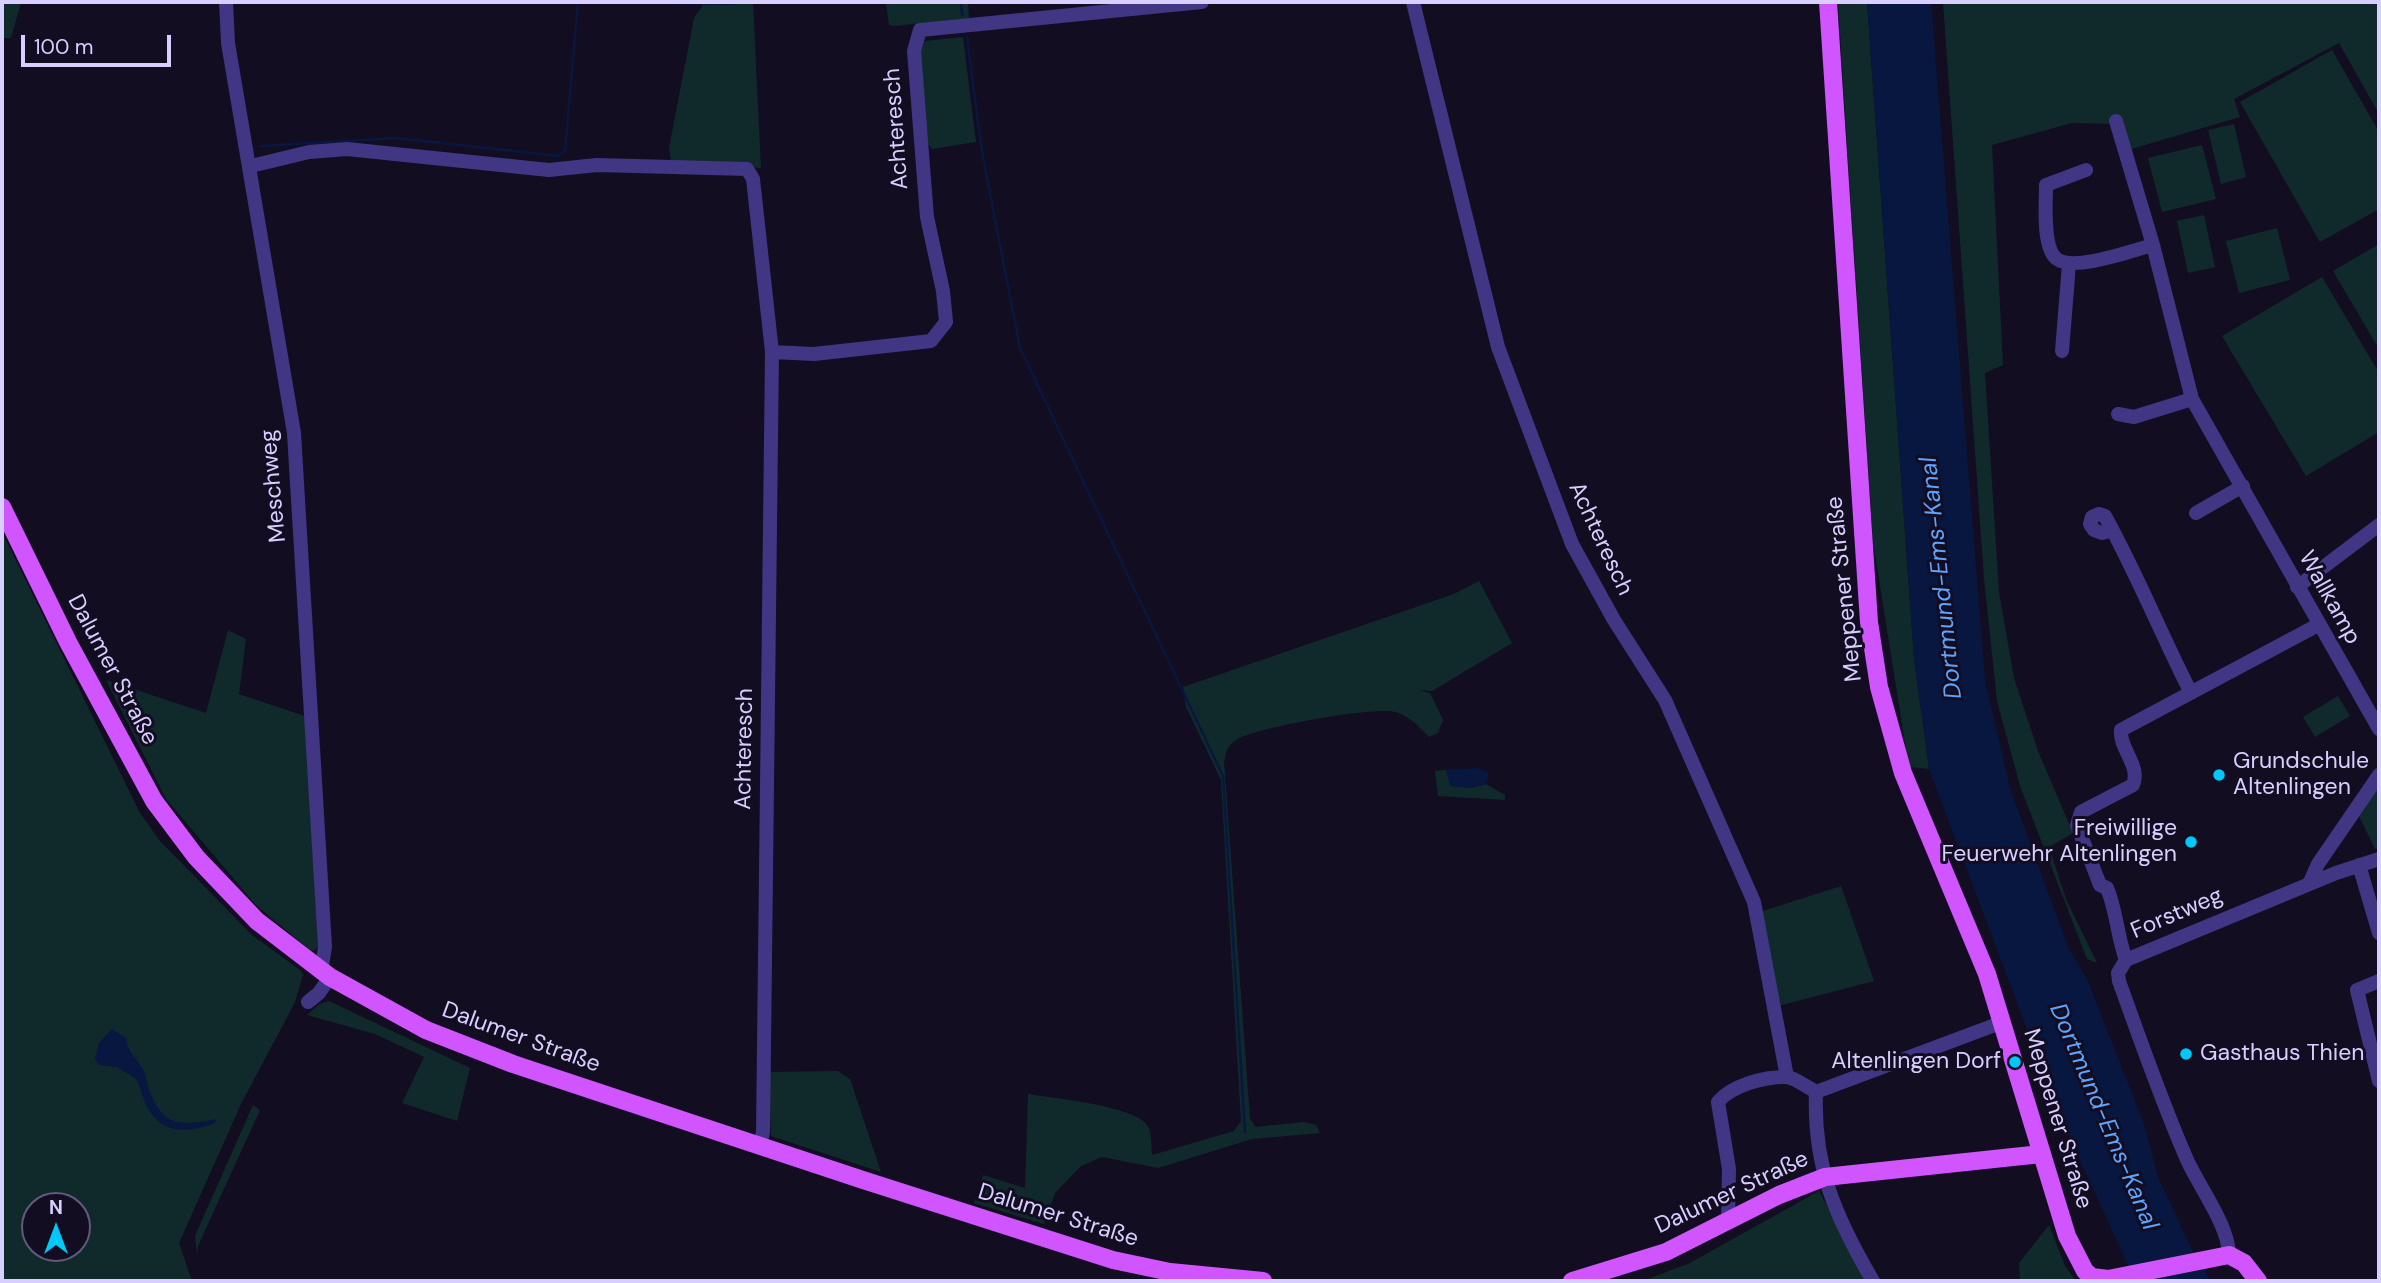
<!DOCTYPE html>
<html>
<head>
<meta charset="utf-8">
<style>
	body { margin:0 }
	#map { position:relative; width:2381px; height:1283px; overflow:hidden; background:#130d22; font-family:"DM Sans",sans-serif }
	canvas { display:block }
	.frame { position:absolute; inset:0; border:4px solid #d8ceff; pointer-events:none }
	.north { position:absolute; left:21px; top:1192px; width:70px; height:70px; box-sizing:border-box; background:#130d22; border:2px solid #625a7a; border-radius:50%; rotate:0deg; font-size:19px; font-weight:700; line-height:28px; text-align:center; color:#d8ceff }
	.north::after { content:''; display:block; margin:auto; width:24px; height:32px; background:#00c8f9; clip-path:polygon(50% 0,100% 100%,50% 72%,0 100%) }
	.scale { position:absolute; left:21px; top:35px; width:150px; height:32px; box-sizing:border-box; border:4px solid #d8ceff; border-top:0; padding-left:9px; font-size:21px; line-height:24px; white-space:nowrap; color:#d8ceff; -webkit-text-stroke:5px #130d22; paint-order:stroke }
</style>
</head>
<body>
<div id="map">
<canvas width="2381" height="1283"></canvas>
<div class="frame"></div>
<div class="north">N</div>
<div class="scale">100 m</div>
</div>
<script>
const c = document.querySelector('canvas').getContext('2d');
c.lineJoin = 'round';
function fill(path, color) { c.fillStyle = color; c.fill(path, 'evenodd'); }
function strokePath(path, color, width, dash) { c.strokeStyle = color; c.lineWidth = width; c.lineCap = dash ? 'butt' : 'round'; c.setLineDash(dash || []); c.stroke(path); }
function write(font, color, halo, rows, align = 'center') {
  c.font = font + ' "DM Sans",sans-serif'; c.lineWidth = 6; c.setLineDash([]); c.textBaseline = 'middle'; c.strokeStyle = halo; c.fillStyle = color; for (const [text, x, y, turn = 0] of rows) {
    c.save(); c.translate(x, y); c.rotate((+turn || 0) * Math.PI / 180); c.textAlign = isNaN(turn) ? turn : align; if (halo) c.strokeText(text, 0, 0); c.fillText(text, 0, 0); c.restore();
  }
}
fill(new Path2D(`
	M2 2H21L11 38H2Z
	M705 2H753L761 168 671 161 669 148 694 18Z
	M886 2H968L969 18 894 26 889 25Z
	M1838 2H1867L1914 659 1929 769 1910 767 1907 756 1873 541Z
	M1943 2H2379V114L2339 43 2234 99 2240 117 2128 150 2119 124 2072 123 1992 145 2003 365 1985 373 1999 592 2014 678 2038 751 2073 833 2049 847 2066 899 2097 963 2087 959 2020 786 1997 701 1984 578Z
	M963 37 976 142 932 149 926 142 920 53 925 41Z
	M2332 50 2379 132V209L2320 242 2240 102Z
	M2234 124 2246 177 2221 184 2208 130Z
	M2202 145 2216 199 2162 212 2148 158Z
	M2204 215 2215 267 2188 273 2177 221Z
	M2277 228 2290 280 2239 293 2226 241Z
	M2379 244V349L2333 271Z
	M2322 277 2379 373V432L2306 476 2222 336Z
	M2 532 140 813 160 841 252 935 300 970 303 975 295 1002 241 1104 179 1243 192 1281H2ZM35 1206H77V1248H35Z
	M1479 581 1512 643 1432 691 1419 690 1430 693 1443 720 1438 733 1429 737C1419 727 1410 716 1395 712 1375 706 1253 728 1236 740 1227 746 1226 752 1224 762L1250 1118 1255 1127 1304 1122 1316 1125 1320 1133 1252 1139 1158 1168 1102 1157 1081 1166 1055 1193 1044 1224 974 1203 983 1175 1025 1188 1028 1094C1051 1098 1141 1106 1149 1128 1152 1136 1151 1147 1152 1155L1234 1131 1241 1121 1221 780 1186 707 1183 687 1454 594Z
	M228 630 246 639 239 694 305 716 318 947 314 951 310 950 256 905 166 799 106 680 206 713Z
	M2338 696 2350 716 2315 737 2303 717Z
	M1446 770 1451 786 1471 788 1486 784 1505 795V800L1438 796 1435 771Z
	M2379 784V848L2375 849 2359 816Z
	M1841 886 1874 981 1778 1006 1760 912Z
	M329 1001 470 1068 457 1121 402 1103 424 1057 375 1034 307 1015 319 1004Z
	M838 1071 850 1079 881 1172 771 1136 769 1072Z
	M253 1105 260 1110 198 1246 197 1256 195 1236Z
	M1819 1191 1867 1281H1642L1688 1264Z
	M2049 1225 2065 1266 2076 1281H2020L2019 1263Z`), '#102a2c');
fill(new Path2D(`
	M1867 2H1931L1985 680 2010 788 2068 947 2087 979 2144 1124 2158 1177 2192 1250 2211 1281H2137L2128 1265 2061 1119 1929 769 1914 659Z
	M1477 768 1489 773 1486 784 1471 788 1450 786 1446 770Z
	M112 1029 126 1038C127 1052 138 1059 144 1071 147 1079 147 1086 150 1092 165 1129 182 1125 217 1119L214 1124C186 1133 161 1135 146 1105 142 1097 141 1088 136 1079L117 1067 99 1065 95 1059 99 1043Z`), '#081740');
strokePath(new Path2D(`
	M597 2 734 4
	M961 2 962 15
	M967 37 982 152 1020 348 1223 776 1245 1132
	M261 146 396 138 558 156 565 151 578 2`), '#081740', 2.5);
strokePath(new Path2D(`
	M226 2 228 43 294 433 325 947 321 972
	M1413 2 1498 347 1572 544 1614 620 1665 700 1754 902 1787 1077
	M2116 121 2153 245 2192 399 2379 729
	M251 166 309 152 347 149 549 170 597 165 747 169 753 179 772 352 763 1132 760 1146
	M2086 170 2046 185C2046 202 2042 249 2057 259 2074 272 2133 250 2153 245
	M2062 351 2069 264
	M772 352 814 354 931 341 946 322 943 291 927 217 914 51 920 30 1202 2
	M2118 414 2134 417 2192 399
	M2196 513 2243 486
	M2112 530 2102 533 2094 530 2090 524 2092 517 2099 514 2105 516C2137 574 2161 634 2191 693
	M2297 587 2379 525
	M2359 865 2379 933
	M2309 884 2318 864 2379 775
	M2126 960C2117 936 2117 912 2107 888L2100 885 2077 825 2081 812 2133 785C2141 765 2119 749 2121 730L2318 625
	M2379 981 2357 990 2379 1081
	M308 1002 319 993 330 977
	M1728 1221 1729 1169 1718 1102C1732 1085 1764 1077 1785 1077 1794 1077 1807 1087 1816 1092
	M2229 1255C2229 1227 2201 1189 2188 1162 2162 1103 2141 1042 2119 981L2118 973 2126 960 2336 873 2379 859
	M1873 1281C1836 1218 1813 1167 1816 1092L2003 1022`), '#413683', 14);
strokePath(new Path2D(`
	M1828 2 1869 622 1879 687 1903 773 1987 974 2067 1236 2085 1271 2092 1277 2108 1279 2229 1255 2244 1263 2258 1281
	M2 507 68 642 154 801 196 857 257 921 330 977 426 1030 513 1064 863 1180 1113 1260 1170 1272 1263 1281
	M1572 1281 1666 1252 1779 1195 1825 1177 2041 1154`), '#d055ff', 18);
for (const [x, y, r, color] of [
	[2219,775,7,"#00c8f9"],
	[2191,842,7,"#00c8f9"],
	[2186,1054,7,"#00c8f9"],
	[2015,1062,7,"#00c8f9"]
]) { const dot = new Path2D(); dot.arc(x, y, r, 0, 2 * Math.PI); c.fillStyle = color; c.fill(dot); strokePath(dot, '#130d22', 2.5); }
write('23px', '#d8ceff', '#130d22', [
	["Achteresch",897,129,-94],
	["Meschweg",274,486,-95],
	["Achteresch",1600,539,65],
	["Meppener Straße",1845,589,-96],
	["Wallkamp",2329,598,61],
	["Dalumer Straße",112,670,62],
	["Achteresch",745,749,-89],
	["Forstweg",2177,914,-23],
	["Dalumer Straße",521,1038,20],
	["Meppener Straße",2057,1119,73],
	["Dalumer Straße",1732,1193,-25],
	["Dalumer Straße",1058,1216,17]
]);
write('23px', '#d8ceff', '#130d22', [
	["Grundschule",2233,762],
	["Altenlingen",2233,788],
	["Freiwillige",2177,829,"right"],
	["Feuerwehr Altenlingen",2177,855,"right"],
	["Gasthaus Thien",2200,1054],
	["Altenlingen Dorf",2001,1062,"right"]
], 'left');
write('italic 24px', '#5ca4ff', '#130d22', [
	["Dortmund-Ems-Kanal",1942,578,-96],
	["Dortmund-Ems-Kanal",2103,1117,67]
]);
</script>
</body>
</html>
